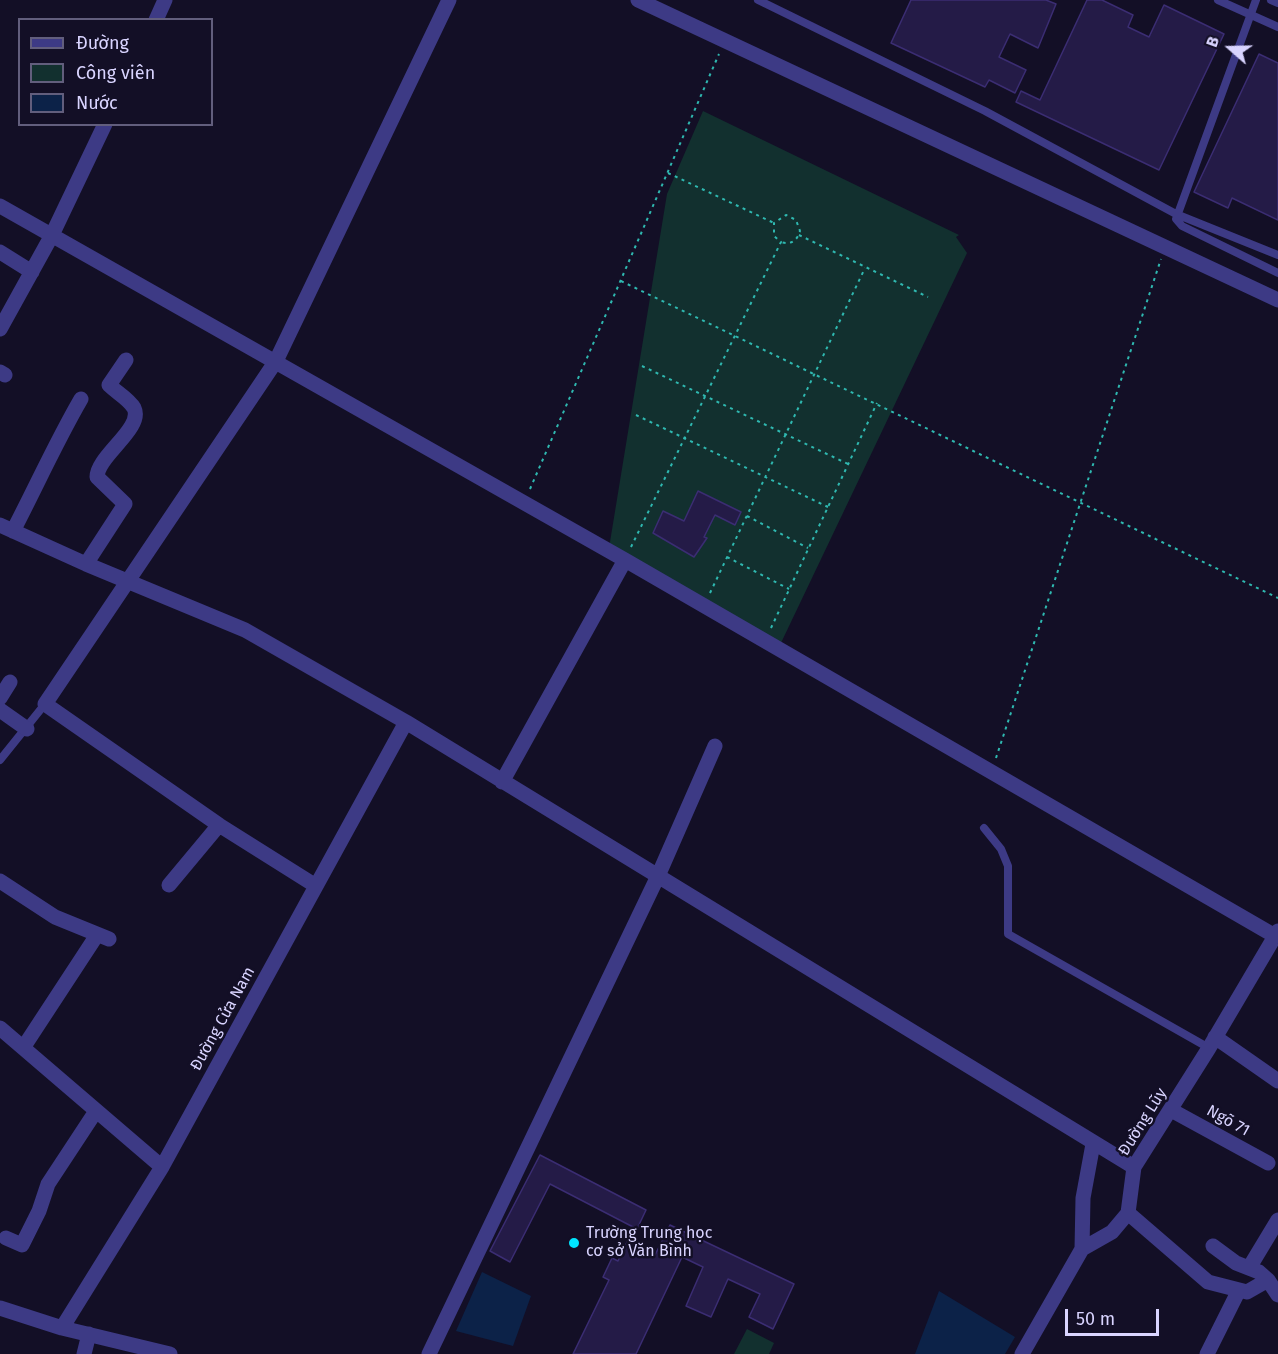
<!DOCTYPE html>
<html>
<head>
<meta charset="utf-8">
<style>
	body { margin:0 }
	#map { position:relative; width:1278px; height:1354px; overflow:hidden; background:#130f26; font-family:"Fira Sans",sans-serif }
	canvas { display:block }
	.legend { position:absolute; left:18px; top:18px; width:195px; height:108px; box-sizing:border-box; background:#130f26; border:2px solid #625e7d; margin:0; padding:8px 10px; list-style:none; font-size:18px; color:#d9d4ff }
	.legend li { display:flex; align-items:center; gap:12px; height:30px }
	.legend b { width:30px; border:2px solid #625e7d }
	.north { position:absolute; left:1200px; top:18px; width:60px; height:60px; -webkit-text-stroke:4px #130f26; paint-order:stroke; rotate:290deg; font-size:16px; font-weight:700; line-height:24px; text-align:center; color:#d9d4ff }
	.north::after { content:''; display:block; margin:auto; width:21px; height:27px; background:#d9d4ff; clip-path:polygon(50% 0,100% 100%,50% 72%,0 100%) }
	.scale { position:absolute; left:1065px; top:1309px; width:94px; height:27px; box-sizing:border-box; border:3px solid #d9d4ff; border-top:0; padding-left:8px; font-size:18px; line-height:21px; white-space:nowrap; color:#d9d4ff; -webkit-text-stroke:4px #130f26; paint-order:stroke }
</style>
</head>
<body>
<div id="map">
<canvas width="1278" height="1354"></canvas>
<ul class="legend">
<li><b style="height:8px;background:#3d3a85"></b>Đường</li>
<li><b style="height:16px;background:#12302f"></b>Công viên</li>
<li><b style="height:16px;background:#0c2248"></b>Nước</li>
</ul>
<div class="north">B</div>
<div class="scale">50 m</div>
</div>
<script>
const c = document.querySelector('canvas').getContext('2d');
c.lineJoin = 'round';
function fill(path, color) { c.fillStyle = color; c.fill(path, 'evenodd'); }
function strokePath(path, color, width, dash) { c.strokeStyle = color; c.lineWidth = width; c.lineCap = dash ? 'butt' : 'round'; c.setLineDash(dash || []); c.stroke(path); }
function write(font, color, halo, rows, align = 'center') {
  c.font = font + ' "Fira Sans",sans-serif'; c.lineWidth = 5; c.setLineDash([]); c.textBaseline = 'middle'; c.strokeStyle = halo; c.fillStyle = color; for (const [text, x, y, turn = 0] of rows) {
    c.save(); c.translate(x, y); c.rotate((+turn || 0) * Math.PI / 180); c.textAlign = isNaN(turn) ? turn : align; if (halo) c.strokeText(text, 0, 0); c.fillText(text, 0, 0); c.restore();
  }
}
fill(new Path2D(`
	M703 111 959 235 956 237 967 253 780 645 609 548 667 194Z
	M747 1329 774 1343 769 1354H734Z`), '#12302f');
fill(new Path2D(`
	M482 1272 531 1296 513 1346 456 1331Z
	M939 1291 1015 1337 1005 1354H915Z`), '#0c2248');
const building = new Path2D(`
	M911 0H1046L1056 4 1038 48 1010 34 999 57 1026 70 1015 93 989 80 985 87 891 43Z
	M1087 0H1102L1133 15 1128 27 1149 37 1164 5 1224 34 1159 170 1016 102 1021 91 1040 100Z
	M1259 54 1278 63V220L1232 198 1228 208 1194 192Z
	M698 491 741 512 735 525 715 515 704 537 707 538 694 557 653 533 663 511 684 521Z
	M540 1155 646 1210 637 1229 550 1184 510 1262 490 1251Z
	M670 1225 794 1284 773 1329 749 1317 760 1294 728 1279 711 1317 686 1306 703 1267 682 1257 636 1354H573L609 1280 603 1277 612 1258 618 1261 627 1242 655 1255Z`);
fill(building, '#241b47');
strokePath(building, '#3b2d73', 1.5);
strokePath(new Path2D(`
	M668 173 774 223
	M799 235 928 297
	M621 281 1278 598
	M642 366 848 464
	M636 415 828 507
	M530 489 719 54
	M747 516 808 548
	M631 547 781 242 774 236V223L786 215 796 220 800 231C797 241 791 245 781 242
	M727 557 789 589
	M710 593 865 268
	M771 628 877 403
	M996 758 1161 259`), '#2fb8b0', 2, [3, 4.5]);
strokePath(new Path2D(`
	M758 0 985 111 1176 214 1278 255
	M1218 0 1278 27
	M1256 0 1176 219 1182 226 1278 273
	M1271 0 1278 3
	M0 760 45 704
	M984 828 1001 849 1008 866V934L1209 1048`), '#3d3a85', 8);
strokePath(new Path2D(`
	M638 0 1278 300
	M156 20 165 0
	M0 206 625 560 1275 936
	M0 252 32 272
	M0 329 52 235 105 124
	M0 372 5 375
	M0 525 86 564 245 630 406 722 1134 1167
	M13 531C36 487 56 442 81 399
	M86 564 125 504 97 477C97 456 144 428 134 408 129 399 116 392 109 385L126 360
	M0 698 10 682
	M0 710 27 729
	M502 782 625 560
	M219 825 45 704 276 361 449 0
	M0 881 55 917 109 939
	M169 885 219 825 316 886
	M0 1028 162 1167
	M1215 1037 1278 1081
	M23 1048 97 935
	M1171 1110 1268 1163
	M1128 1213 1208 1282 1247 1292 1268 1280 1278 1295
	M6 1238 22 1245 39 1211 48 1184 96 1111
	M1213 1246 1236 1263 1259 1272 1268 1280
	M1082 1249 1083 1198 1093 1144
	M1249 1268 1278 1220
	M0 1308 62 1328 170 1354
	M62 1328 162 1167 406 722
	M84 1354 89 1334
	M429 1354 658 876 715 746
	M1022 1354 1082 1249 1112 1232 1128 1213 1134 1167 1209 1048 1278 931
	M1207 1354 1238 1292`), '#3d3a85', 15);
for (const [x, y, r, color] of [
	[574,1243,6,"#00e5ff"]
]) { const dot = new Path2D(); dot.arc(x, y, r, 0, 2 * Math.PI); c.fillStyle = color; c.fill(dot); strokePath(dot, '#130f26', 2); }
write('16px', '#d9d4ff', '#130f26', [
	["Đường Cửa Nam",223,1019,-61],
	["Ngõ 71",1228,1121,29],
	["Đường Lũy",1143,1122,-58]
]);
write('16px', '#d9d4ff', '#130f26', [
	["Trường Trung học",586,1234],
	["cơ sở Văn Bình",586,1252]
], 'left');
</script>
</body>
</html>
